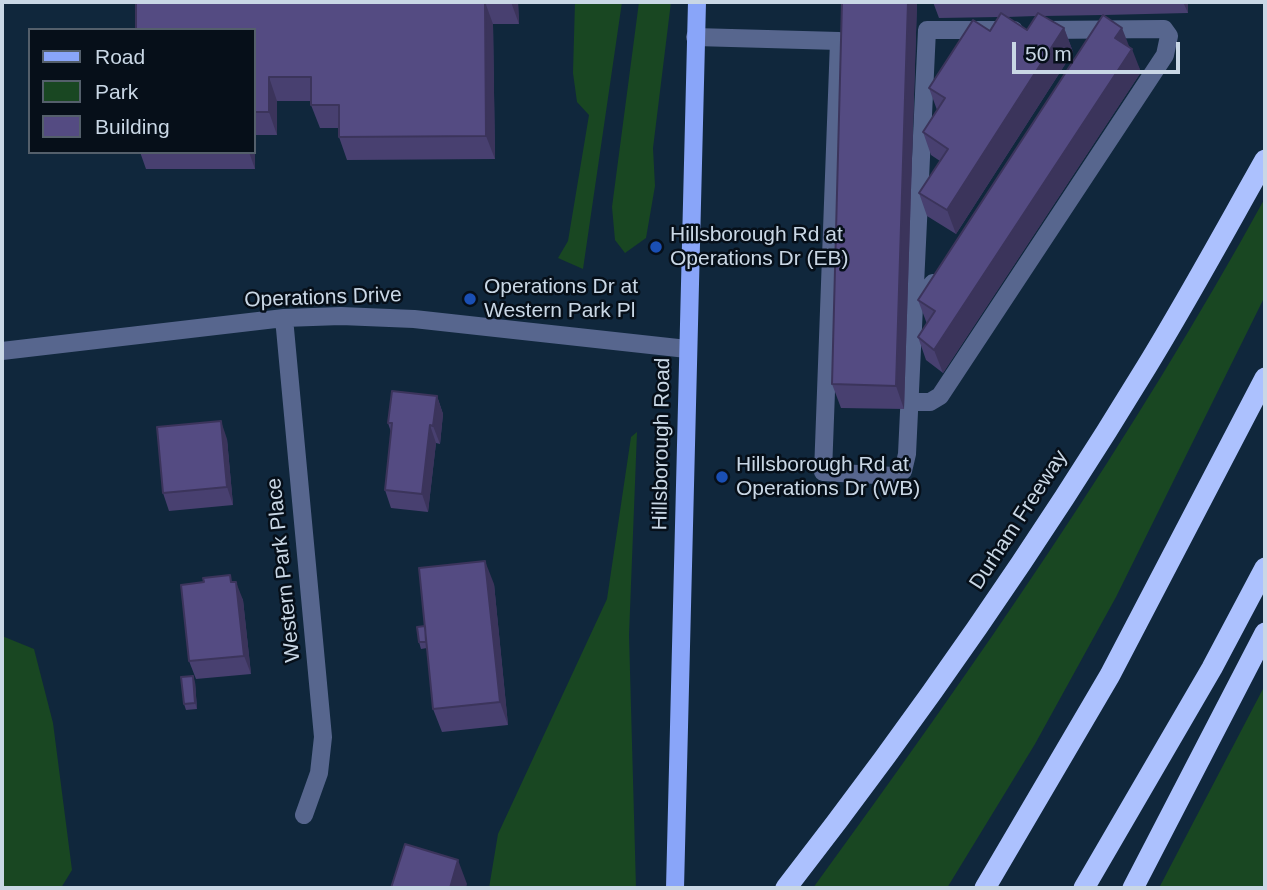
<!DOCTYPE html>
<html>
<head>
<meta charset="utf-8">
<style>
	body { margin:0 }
	#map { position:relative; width:1267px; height:890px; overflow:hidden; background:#10273c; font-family:Helvetica,sans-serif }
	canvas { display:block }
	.frame { position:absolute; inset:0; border:4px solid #c9d7e5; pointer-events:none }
	.legend { position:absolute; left:28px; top:28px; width:228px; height:126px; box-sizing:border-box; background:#060f19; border:2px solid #545f6b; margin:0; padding:9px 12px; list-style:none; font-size:21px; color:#c9d7e5 }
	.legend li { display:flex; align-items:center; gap:14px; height:35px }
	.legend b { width:35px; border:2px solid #545f6b }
	.scale { position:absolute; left:1012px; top:42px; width:168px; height:32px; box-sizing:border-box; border:4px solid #c9d7e5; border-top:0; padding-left:9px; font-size:21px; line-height:24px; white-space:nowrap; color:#c9d7e5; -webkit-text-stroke:5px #060f19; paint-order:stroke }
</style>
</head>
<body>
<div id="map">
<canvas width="1267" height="890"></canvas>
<div class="frame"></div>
<ul class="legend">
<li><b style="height:9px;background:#89a5f9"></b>Road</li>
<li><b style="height:19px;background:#194722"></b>Park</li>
<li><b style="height:19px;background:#544b82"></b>Building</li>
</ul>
<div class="scale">50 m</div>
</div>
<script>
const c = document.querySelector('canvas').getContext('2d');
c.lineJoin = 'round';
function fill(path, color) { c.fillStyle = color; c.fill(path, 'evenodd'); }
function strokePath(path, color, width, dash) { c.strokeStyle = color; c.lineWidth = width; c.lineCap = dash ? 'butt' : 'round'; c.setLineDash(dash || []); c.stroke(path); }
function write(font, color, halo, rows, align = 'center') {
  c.font = font + ' Helvetica,sans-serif'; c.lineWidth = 5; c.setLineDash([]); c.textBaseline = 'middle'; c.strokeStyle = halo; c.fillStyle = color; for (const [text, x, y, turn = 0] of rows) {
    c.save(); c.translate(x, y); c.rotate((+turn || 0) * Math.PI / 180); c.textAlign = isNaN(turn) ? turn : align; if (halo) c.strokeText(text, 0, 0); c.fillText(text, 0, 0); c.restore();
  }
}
fill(new Path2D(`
	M575 2H622L583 269 558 258 568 241 589 115 577 102 573 73Z
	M639 2H671L653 148 655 186 646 238 625 253 615 240 612 207Z
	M1265 198V296L1116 597 1035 744 947 888H813C975 666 1132 440 1265 198Z
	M637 432 629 635 636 888H489L498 834 607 599 631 437Z
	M2 636 34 649 53 723 72 870 61 888H2Z
	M1265 685V888H1159Z`), '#194722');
strokePath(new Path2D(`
	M695 37 839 41 823 472 894 476 903 471 907 454 914 306 933 283
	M914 306 927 30H1014
	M284 318 323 737 319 773 304 815
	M2 351 284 318 341 316 414 319 687 349
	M910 402H930L940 396 1165 55 1169 36 1164 29 1042 30`), '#57668e', 18);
strokePath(new Path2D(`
	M675 888 697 2`), '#89a5f9', 18);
strokePath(new Path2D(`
	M786 888C916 721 1037 547 1147 366 1188 299 1226 229 1265 160
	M985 888 1110 675 1265 378
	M1084 888 1212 668 1265 568
	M1133 888 1265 633`), '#acc1fe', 21);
fill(new Path2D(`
	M136 2H518L519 24H493L495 159 347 160 339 137V128H320L311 105V101H277V135H255V169H146L140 152H254V30Z
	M842 2H917L904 409 841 408 832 384Z
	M933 2H1188V13L1104 15 1129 47 1141 72 943 373 926 360 918 337 927 324 918 300 1103 15 1043 16 1064 28 1073 52 956 234 927 216 919 193 940 161 931 155 923 132 937 110 929 88 990 31 999 17 939 18ZM1036 16 1027 30 1007 17Z
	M437 396 443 414 440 444 436 443 428 512 391 508 385 490 391 432 388 423Z
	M227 439 233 505 169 511 163 493Z
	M233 582 243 600 251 674 196 679 189 661Z
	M494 584 508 725 442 732 433 709 427 648 421 649 419 642 425 626Z
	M195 682 197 709 186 710 184 704Z`), '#484070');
fill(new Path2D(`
	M485 2 493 24 495 159 486 136Z
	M511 2H518L519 24Z
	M908 2H917L904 409 896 386Z
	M1183 2H1188V13Z
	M1064 28 1073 52 956 234 947 210Z
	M1122 28 1131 51 1115 38Z
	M1132 49 1141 72 943 373 934 350Z
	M269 77 277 101V135L269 112Z
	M254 132 255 135V169L249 152H254Z
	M437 396 443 414 440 444 433 426Z
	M221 421 227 439 233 505 227 487Z
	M430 425 436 443 428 512 422 494Z
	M485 561 494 584 508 725 500 702Z
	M236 582 243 600 251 674 244 656Z
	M193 676 195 682 197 709 195 703Z
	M458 860 467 884 466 888H450Z`), '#3b345b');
const building = new Path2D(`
	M136 2H485L486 136 339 137V105H311V77H269V112H254V30H136Z
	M842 2H908L896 386 832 384Z
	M1001 13 1027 30 1038 13 1064 28 947 210 919 193 948 149 923 132 945 98 929 88 973 20 990 31Z
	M1103 15 1122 28 1115 38 1132 49 934 350 918 337 935 311 918 300Z
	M392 391 437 396 433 426 430 425 422 494 385 490 392 423H388Z
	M221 421 227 487 163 493 157 427Z
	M485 561 500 702 433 709 419 568Z
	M230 575 231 582H236L244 656 189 661 181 585 204 582 203 578Z
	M425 626 426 642H419L417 627Z
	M193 676 195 703 184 704 181 677Z
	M405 844 458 860 450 888H391Z`);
fill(building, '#544b82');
strokePath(building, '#3b345b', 2);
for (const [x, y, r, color] of [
	[656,247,7,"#1a4fb4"],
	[470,299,7,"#1a4fb4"],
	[722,477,7,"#1a4fb4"]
]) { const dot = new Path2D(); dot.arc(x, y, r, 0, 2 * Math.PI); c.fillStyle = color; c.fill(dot); strokePath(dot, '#060f19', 2.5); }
write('21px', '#c9d7e5', '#060f19', [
	["Hillsborough Rd at",670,235],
	["Operations Dr (EB)",670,259],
	["Operations Dr at",484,287],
	["Western Park Pl",484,311],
	["Hillsborough Rd at",736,465],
	["Operations Dr (WB)",736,489]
], 'left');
write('21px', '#c9d7e5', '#060f19', [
	["Operations Drive",323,298,-2],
	["Hillsborough Road",662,444,-89],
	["Durham Freeway",1019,520,-57],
	["Western Park Place",284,570,-96]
]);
</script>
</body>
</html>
